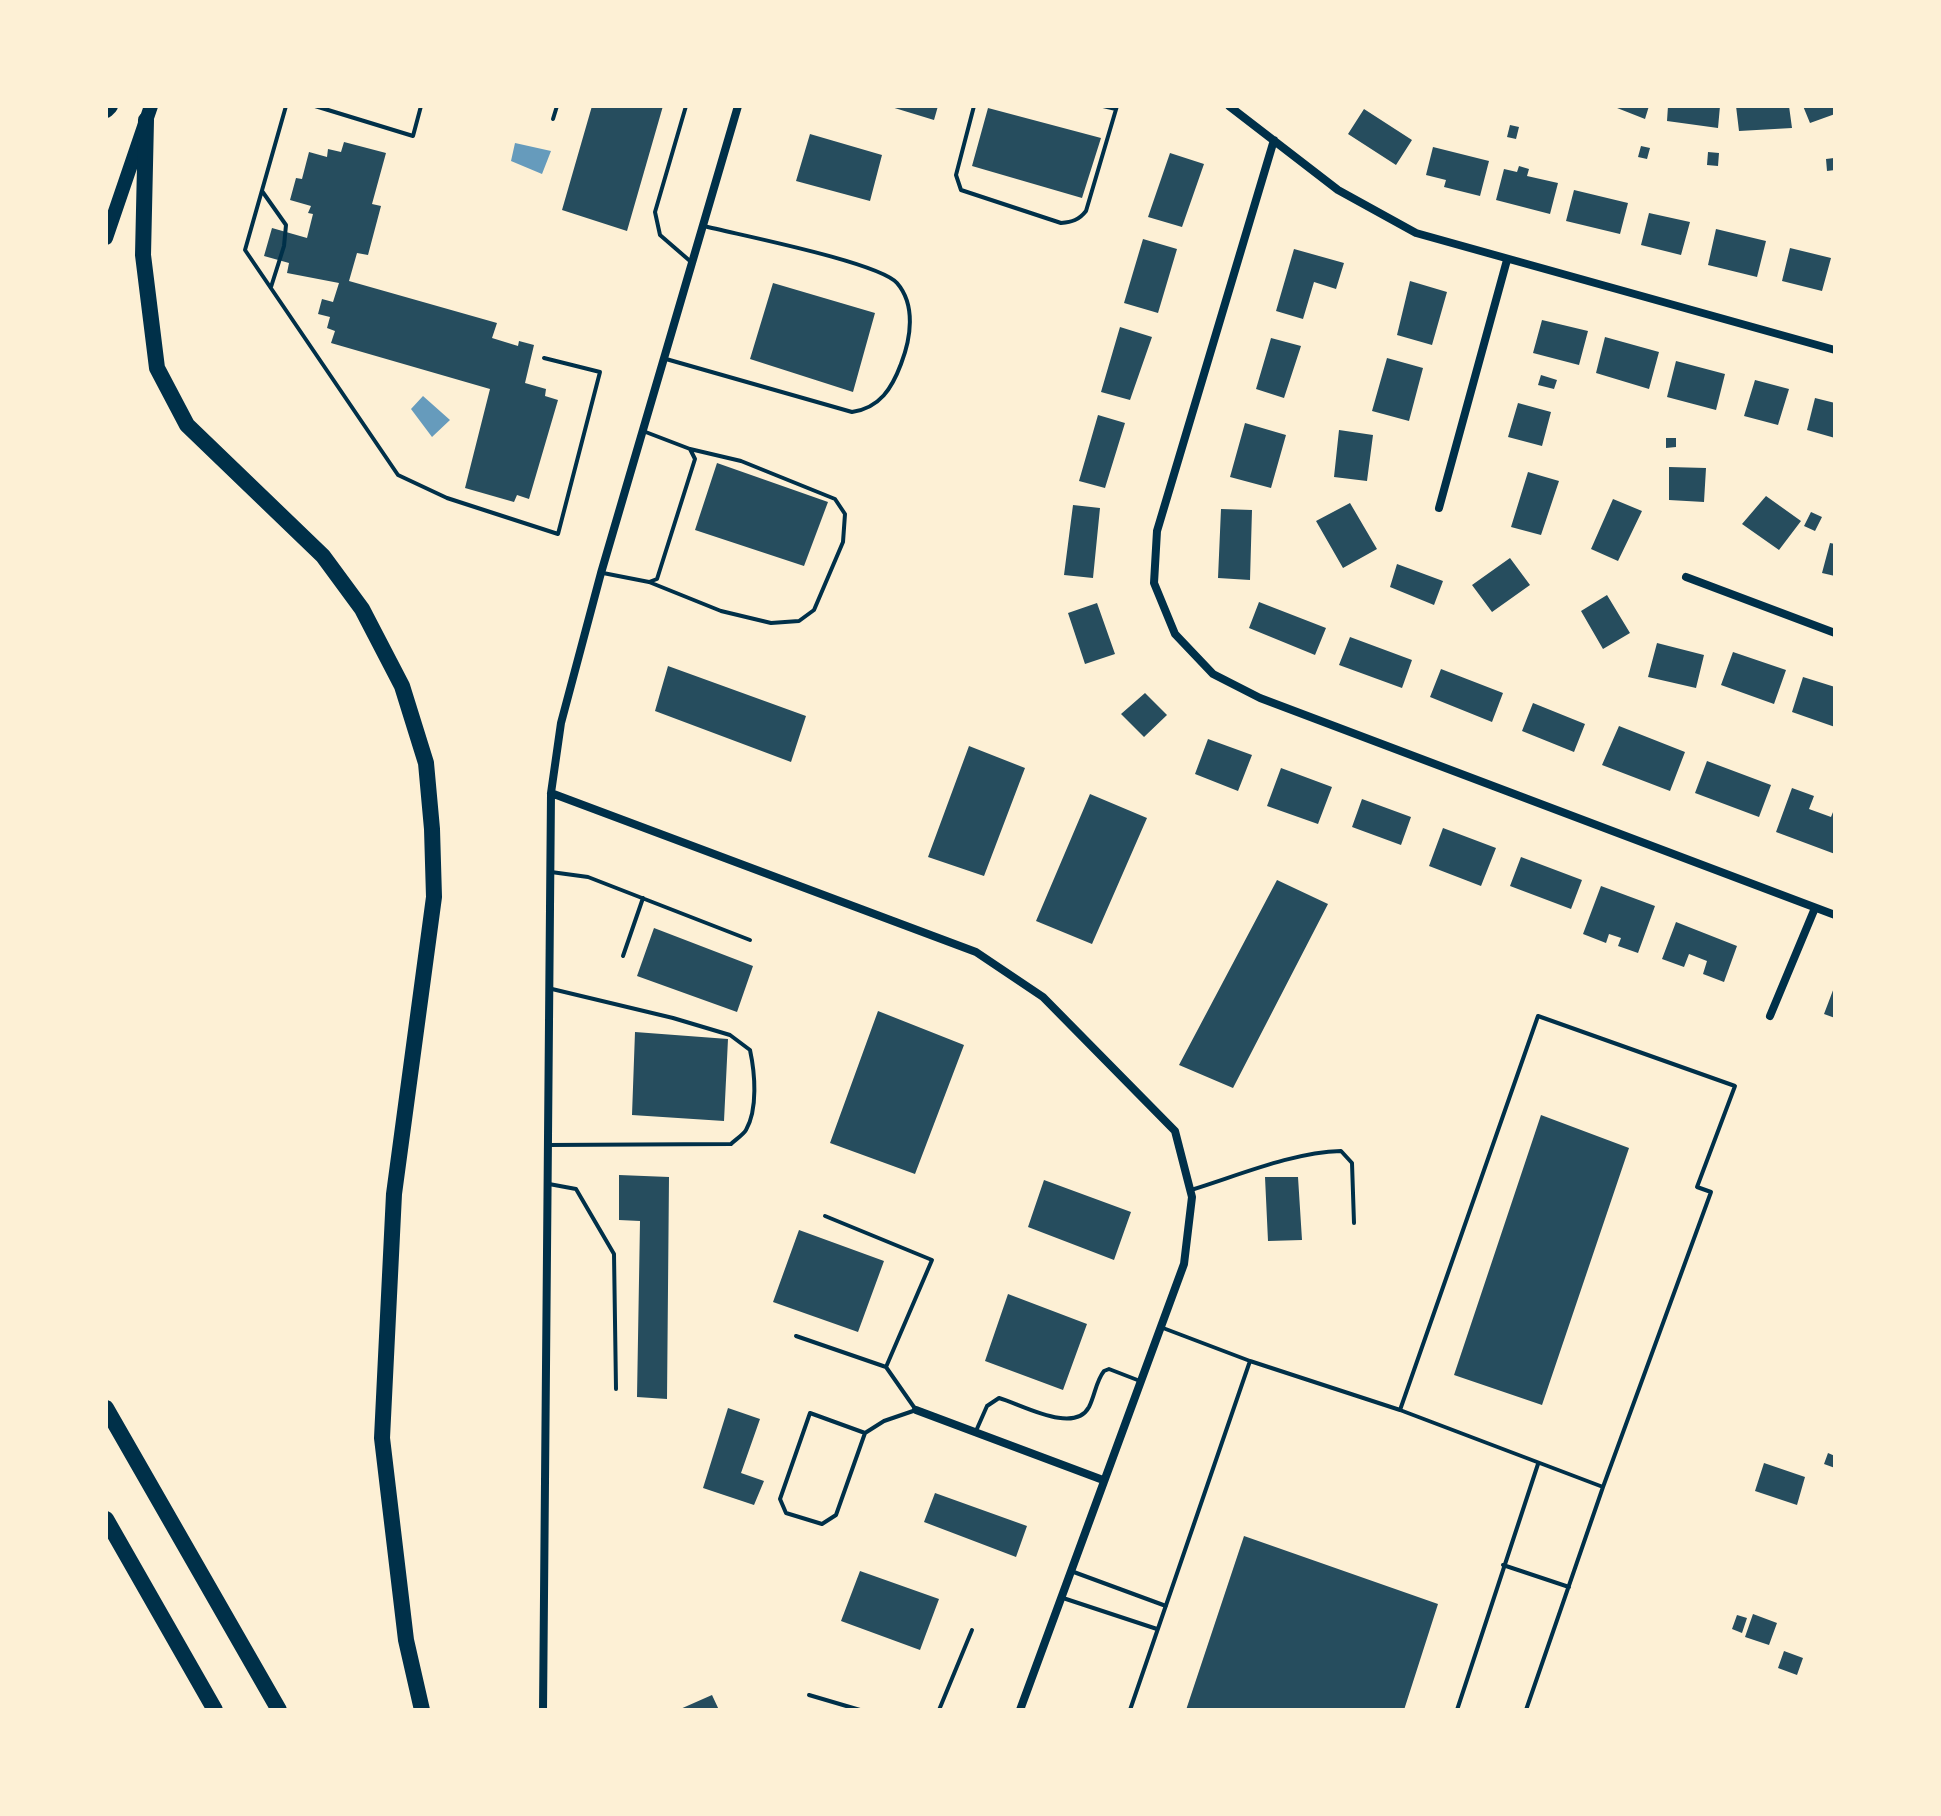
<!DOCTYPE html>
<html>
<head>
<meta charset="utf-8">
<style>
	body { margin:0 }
	#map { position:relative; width:1941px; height:1816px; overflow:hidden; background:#fdf0d5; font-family:"Zilla Slab",serif }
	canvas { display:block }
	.frame { position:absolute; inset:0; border:108px solid #fdf0d5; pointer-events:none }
</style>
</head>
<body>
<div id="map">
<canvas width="1941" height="1816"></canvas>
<div class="frame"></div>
</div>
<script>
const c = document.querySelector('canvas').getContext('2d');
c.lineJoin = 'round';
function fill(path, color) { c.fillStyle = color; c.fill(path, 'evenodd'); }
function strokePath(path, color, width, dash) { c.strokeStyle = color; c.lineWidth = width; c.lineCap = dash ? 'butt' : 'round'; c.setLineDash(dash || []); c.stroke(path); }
fill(new Path2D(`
	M515 143 551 151 542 174 511 161Z
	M423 396 450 420 432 437 411 409Z`), '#669bbc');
fill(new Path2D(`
	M592 106H663L627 231 562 210Z
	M888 106H938L934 120Z
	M1612 106H1649L1645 119Z
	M1668 106H1720L1718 128 1667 121Z
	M1736 106H1789L1792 128 1739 131Z
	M1803 106H1835V114L1810 123Z
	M988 108 1101 138 1082 198 972 166Z
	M1364 109 1412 140 1396 165 1348 134Z
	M1510 125 1519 127 1516 139 1507 137Z
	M810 134 882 155 870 201 796 181Z
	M344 142 386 153 372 204 381 206 368 255 357 253 349 281 497 323 492 338 518 346 519 341 534 345 525 383 546 389 545 396 558 400 529 499 517 495 514 502 465 488 490 389 331 343 335 331 327 328 330 317 318 314 322 299 333 302 339 283 287 273 289 263 264 256 272 228 307 238 313 214 308 213 311 206 290 200 296 178 302 179 309 152 327 157 328 149 341 152Z
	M1641 146 1650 148 1647 159 1638 157Z
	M1433 147 1489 161 1480 196 1444 187 1446 180 1426 175Z
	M1708 152 1719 153 1718 166 1707 165Z
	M1170 153 1204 164 1182 227 1148 217Z
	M1834 158 1835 170 1827 171 1826 159Z
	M1519 166 1529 169 1527 176 1558 183 1550 214 1496 200 1504 169 1517 172Z
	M1574 190 1628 203 1620 234 1566 221Z
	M1649 213 1690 222 1681 255 1641 245Z
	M1716 229 1766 241 1757 277 1708 265Z
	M1143 239 1177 249 1158 313 1124 303Z
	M1790 248 1831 258 1822 291 1782 281Z
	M1294 249 1344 263 1336 289 1314 282 1303 319 1276 311Z
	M1410 281 1447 292 1432 345 1397 335Z
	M773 283 875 313 853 392 750 359Z
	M1542 320 1588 331 1579 365 1533 353Z
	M1120 327 1152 337 1130 400 1101 392Z
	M1605 337 1659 352 1649 389 1596 373Z
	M1271 338 1301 346 1284 398 1256 389Z
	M1387 358 1423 368 1409 421 1372 411Z
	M1676 361 1725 374 1716 410 1667 397Z
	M1541 375 1557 380 1554 389 1538 385Z
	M1755 380 1789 389 1778 425 1744 416Z
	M1815 398 1835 403V438L1807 430Z
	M1518 403 1551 412 1542 446 1508 437Z
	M1098 415 1125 423 1105 488 1079 481Z
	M1245 423 1286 435 1271 488 1230 477Z
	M1339 430 1373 435 1367 481 1334 477Z
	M1666 438H1676V447L1666 448Z
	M717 463 828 502 804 566 695 530Z
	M1669 467 1706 468 1704 502 1669 500Z
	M1528 472 1559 481 1541 535 1511 527Z
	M1766 496 1801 521 1779 550 1742 524Z
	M1613 499 1642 511 1618 561 1591 549Z
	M1350 503 1377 549 1343 568 1316 521Z
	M1073 505 1100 508 1093 578 1064 575Z
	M1221 509 1252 510 1250 580 1218 578Z
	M1811 512 1822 517 1815 531 1804 526Z
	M1830 543 1835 544V576L1822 573Z
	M1510 558 1530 585 1492 612 1472 585Z
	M1397 564 1443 581 1434 605 1390 587Z
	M1607 595 1630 633 1603 649 1581 611Z
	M1259 602 1326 628 1315 655 1249 628Z
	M1097 603 1115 654 1085 664 1068 613Z
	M1350 637 1412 660 1402 688 1339 665Z
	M1657 643 1704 655 1696 688 1648 677Z
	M1733 652 1786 670 1774 704 1721 685Z
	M668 666 806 716 791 762 655 711Z
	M1441 669 1503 693 1492 722 1430 697Z
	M1803 677 1835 687V727L1792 712Z
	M1145 693 1167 715 1144 737 1121 714Z
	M1533 703 1585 724 1574 752 1522 731Z
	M1619 726 1685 752 1670 791 1602 765Z
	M1208 739 1252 755 1238 791 1195 774Z
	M969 746 1025 768 984 876 928 857Z
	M1707 761 1771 785 1759 817 1695 793Z
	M1281 768 1332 787 1318 824 1267 806Z
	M1792 788 1814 796 1809 809 1831 817 1835 807V854L1776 832Z
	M1090 794 1147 818 1092 944 1036 921Z
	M1362 799 1411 817 1401 845 1352 827Z
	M1443 828 1496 848 1481 886 1429 866Z
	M1521 857 1582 880 1571 909 1510 886Z
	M1277 880 1328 904 1233 1088 1179 1065Z
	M1601 886 1655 906 1638 953 1618 946 1621 938 1609 934 1606 943 1583 934Z
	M1676 922 1737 946 1724 982 1703 974 1707 961 1689 954 1684 967 1662 959Z
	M654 928 753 966 737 1012 637 976Z
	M1835 985V1018L1824 1014Z
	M878 1011 964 1045 915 1174 830 1143Z
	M635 1032 728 1039 724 1121 632 1115Z
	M1541 1115 1629 1148 1542 1405 1454 1375Z
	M619 1175 669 1177 667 1399 637 1397 640 1221 619 1220Z
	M1265 1177H1298L1302 1240 1268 1241Z
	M1044 1180 1131 1212 1114 1260 1028 1227Z
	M799 1230 884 1261 858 1332 773 1302Z
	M1008 1294 1087 1324 1063 1390 985 1361Z
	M728 1408 760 1419 741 1473 764 1481 754 1505 703 1488Z
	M1828 1453 1835 1456V1468L1824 1464Z
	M1764 1463 1805 1477 1797 1505 1755 1491Z
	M935 1493 1027 1526 1016 1557 924 1522Z
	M1244 1536 1438 1604 1404 1710H1186Z
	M860 1571 939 1599 920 1650 841 1621Z
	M1753 1614 1777 1623 1769 1645 1745 1637Z
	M1737 1615 1747 1618 1742 1633 1732 1629Z
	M1784 1651 1803 1658 1797 1675 1778 1668Z
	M712 1695 719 1710H678Z`), '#264d5e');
strokePath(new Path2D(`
	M286 106 245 250 398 475 447 498 558 534 600 372 544 358
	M315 106 413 136 421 106
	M686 106 655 212 660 235 690 261
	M974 106 956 175 961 190 1061 223C1072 222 1079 220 1086 211L1117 106
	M1103 106 1116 109
	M553 119 557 106
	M262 191 286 225 284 246 271 287
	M666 359 852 412C880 408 892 388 901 364 911 338 916 305 897 283 878 262 739 235 704 226
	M603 573 649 582 657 579 695 459 690 449 643 431
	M649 582 721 611 771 623 799 621 814 610 843 542 845 514 835 499 741 461 690 449
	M551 872 588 877 750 940
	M623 956 643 898
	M548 1145 731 1144C735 1140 743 1135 746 1130 758 1109 755 1073 750 1050L730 1035 673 1018 552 989
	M549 1184 576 1189 614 1254 616 1389
	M1191 1190C1237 1176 1293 1152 1341 1151L1352 1163 1354 1223
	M825 1216 932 1260 886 1367 916 1410 884 1421 865 1433 810 1413 780 1499 786 1513 822 1524 836 1515 865 1433
	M1163 1328 1250 1361 1400 1410 1603 1487 1711 1192 1697 1187 1735 1086 1538 1016 1400 1410
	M796 1336 886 1367
	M976 1431 987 1406 999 1398C1021 1404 1074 1435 1089 1407 1095 1395 1096 1381 1104 1371L1109 1369 1140 1381
	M1503 1565 1569 1587
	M1071 1571 1166 1606
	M1063 1598 1157 1629
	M809 1695 860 1710
	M939 1710 972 1630
	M1130 1710 1250 1361
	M1457 1710 1538 1464
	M1526 1710 1603 1487`), '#003049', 4);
strokePath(new Path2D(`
	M1229 106 1338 190 1416 233 1835 350
	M1274 140 1157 531 1154 583 1175 634 1213 674 1260 698 1835 915
	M1439 508 1507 260
	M1686 577 1835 633
	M551 793 976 952 1043 997 1175 1131 1192 1197 1184 1264 1020 1710
	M1770 1016 1815 908
	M916 1410 1103 1480
	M543 1710 551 793 561 723 601 573 738 106`), '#003049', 8);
strokePath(new Path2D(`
	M106 238 151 106`), '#003049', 14);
strokePath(new Path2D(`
	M106 110 110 106
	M146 120 143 255 157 368 187 425 323 556 362 609 402 686 426 763 432 829 434 897 394 1194 382 1438 406 1640 422 1710
	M106 1408 279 1710
	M106 1519 215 1710`), '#003049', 16);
</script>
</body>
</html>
